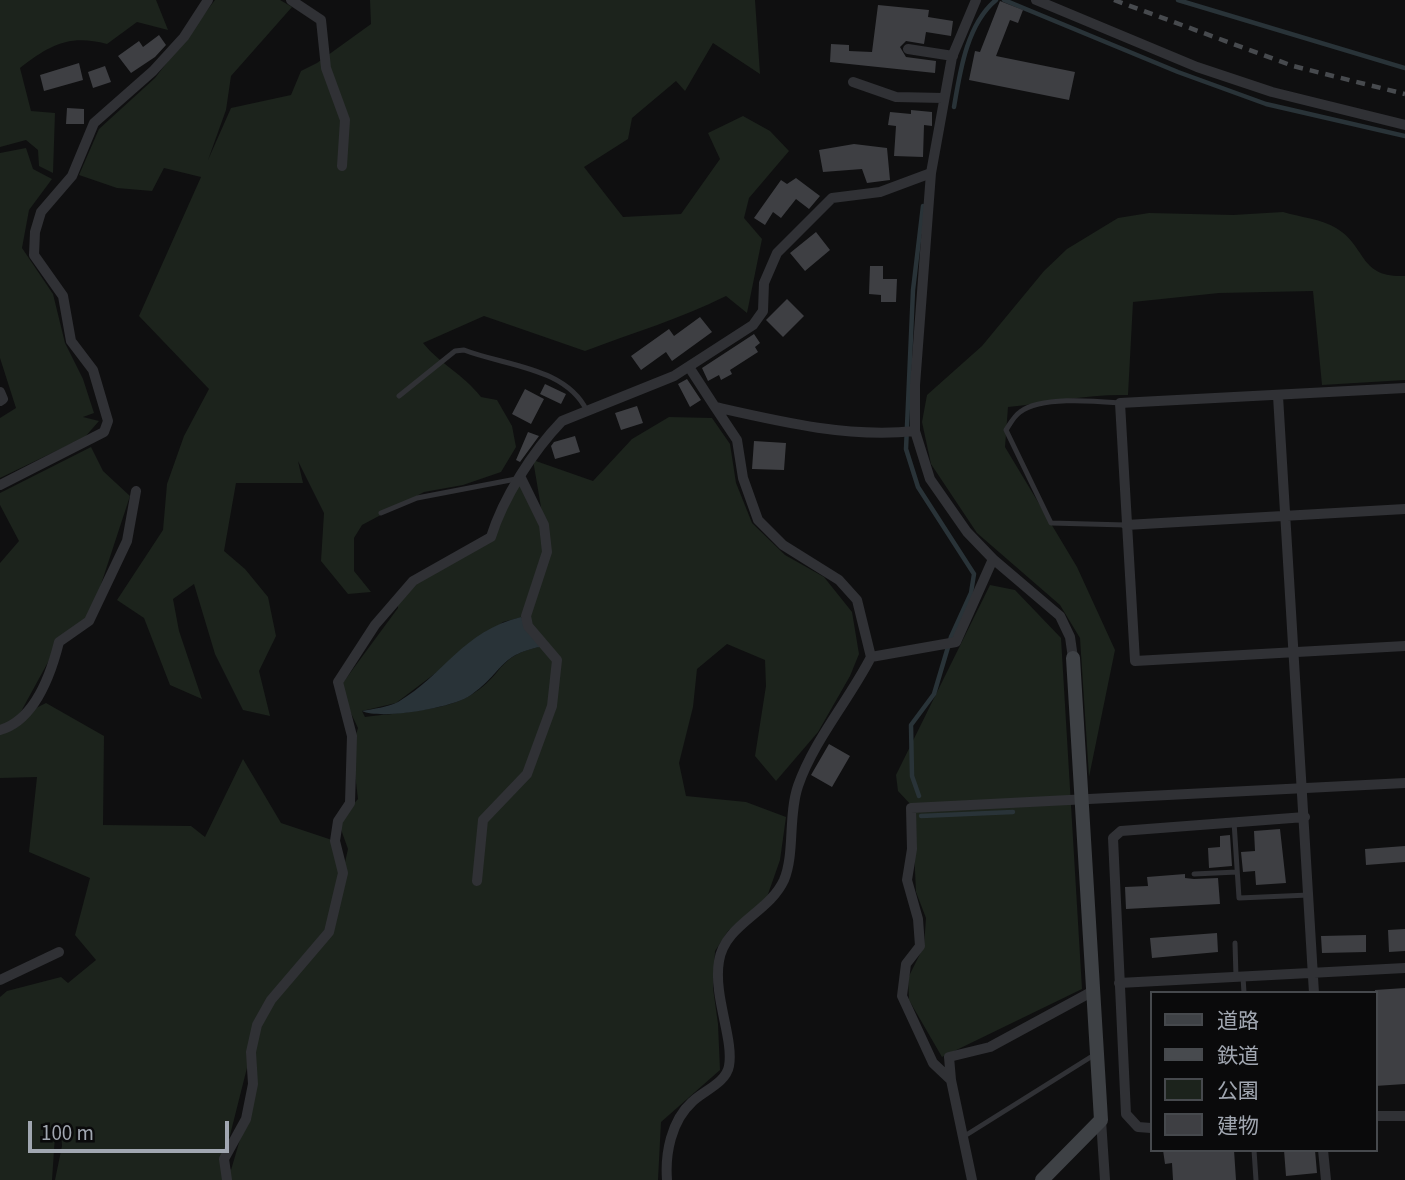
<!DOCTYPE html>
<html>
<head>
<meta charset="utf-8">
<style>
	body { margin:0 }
	#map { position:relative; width:1405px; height:1180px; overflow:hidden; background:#0f0f10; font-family:"Source Sans 3","Noto Sans JP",sans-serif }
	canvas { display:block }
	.legend { position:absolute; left:1150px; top:991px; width:228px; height:161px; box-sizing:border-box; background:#0a0a0b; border:2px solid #46494d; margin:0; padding:9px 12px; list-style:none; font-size:21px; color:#a1a7b1 }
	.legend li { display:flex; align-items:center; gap:14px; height:35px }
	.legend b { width:35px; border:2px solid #46494d }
	.scale { position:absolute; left:28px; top:1121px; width:201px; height:32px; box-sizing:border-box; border:4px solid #a1a7b1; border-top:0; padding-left:9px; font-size:21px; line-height:24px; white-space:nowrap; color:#a1a7b1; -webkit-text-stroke:5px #0a0a0b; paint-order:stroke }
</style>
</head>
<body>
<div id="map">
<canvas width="1405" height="1180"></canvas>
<ul class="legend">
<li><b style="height:9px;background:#3e4145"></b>道路</li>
<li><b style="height:9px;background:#474a4e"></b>鉄道</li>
<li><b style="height:19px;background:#1c231c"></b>公園</li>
<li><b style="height:19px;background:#3e3f43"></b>建物</li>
</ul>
<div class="scale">100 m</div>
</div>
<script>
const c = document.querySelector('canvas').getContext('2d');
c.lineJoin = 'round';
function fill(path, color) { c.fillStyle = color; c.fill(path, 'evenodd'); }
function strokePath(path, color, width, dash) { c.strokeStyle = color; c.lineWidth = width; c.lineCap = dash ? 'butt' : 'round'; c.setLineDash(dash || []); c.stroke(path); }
fill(new Path2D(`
	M0 0H156L168 30 137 22 107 44C69 34 50 45 20 68L31 111 55 113 53 173 39 166 38 150 26 140 0 147Z
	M215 0H280L292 7 231 76 226 110 208 160 231 108 291 95 301 71 317 63 371 24 370 0H755L760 74 713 43 685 91 676 81 632 118 628 139 584 167 623 217 681 214 720 159 708 133 743 116 770 131 789 151 749 198 744 218 762 239 747 313 726 296C680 319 632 333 585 351L484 316 423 343C440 364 463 374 481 397L497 400 512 426 516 447 501 472 463 485 424 492 362 525 354 538V571L371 592 348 594 321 561 324 513 298 461 303 483H236L224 551 245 569 268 597 276 636 259 671 270 716 243 710 215 654 194 584 173 599 179 631 202 699 170 685 144 618 117 600 163 530 167 484 184 436 209 389 139 316 201 177 164 168 152 191 117 188 79 175 99 129 155 78Z
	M26 148 33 169 52 179 29 210 22 248 53 294 65 343 83 379 94 413 83 417 99 421 85 437 0 478V418L16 408 0 358V153Z
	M1283 212C1299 217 1322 219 1336 228 1367 246 1358 278 1405 276V380L1322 385 1313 291 1219 293 1133 302 1128 395C1089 394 1047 403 1008 407L1005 447 1077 567 1115 650 1089 777 1080 638 1060 605 977 533 931 464 922 422 927 395 982 346 1044 271 1067 249 1118 218 1149 213 1233 215Z
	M669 417 712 418 730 444 736 483 752 523 785 555 824 577 852 612 859 654 850 676 818 732 776 781 755 756 766 686 765 660 727 644 697 669 693 707 679 763 686 796 746 802 786 817 780 860 767 897 728 931 715 951 713 988 718 1024 720 1070 661 1122 658 1180H55L62 1146 61 1126 55 1136 52 1180H0V997L7 991 61 977 68 983 96 960 75 935 90 878 29 852 37 777 0 778V563L19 541 0 505V493L91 447 103 471 130 496 89 621 59 642 18 717 46 703 104 736 103 825 191 826 205 837 243 759 281 823 335 841 343 871 348 849 338 821 358 799 352 749 358 728 339 688 398 608V598L407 588 491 537 521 478 544 525 533 460 593 481 632 439ZM526 616 544 646C495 655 506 674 471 695 445 711 395 713 365 717L362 711 396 703 503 622ZM251 1052 246 1119 231 1170 224 1159Z
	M990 585 1015 590 1061 638 1082 989 942 1057 909 1000 908 978 924 946 926 918 916 892 912 806 898 791 896 775Z`), '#1c231c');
fill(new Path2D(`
	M521 617 545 646C498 654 505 671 471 695 453 708 381 720 362 711 373 709 388 707 398 702 445 674 463 631 521 617Z`), '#293338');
strokePath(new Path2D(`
	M1004 0 1178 72 1266 104 1405 136
	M1178 0 1405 68
	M954 107C960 71 967 24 996 0
	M919 796 912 776 911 725 934 694 951 637 971 593 974 574 918 487 906 449 913 290 923 206
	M921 816 1013 812`), '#293338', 4.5);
fill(new Path2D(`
	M1000 1 1023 10 1018 23 1010 20 996 56 1075 72 1069 100 969 80 975 51 980 52Z
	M878 5 929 10 928 17 953 21 951 36 926 32 924 44 906 41 900 47 906 57 936 61 935 73 830 62 831 44 849 45V51L872 52Z
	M159 35 166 45 155 57 131 73 118 56 139 41 143 47Z
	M79 63 83 80 44 91 40 75Z
	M105 66 111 82 93 88 88 72Z
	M67 108 84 109V124H66Z
	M911 110 932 112V126L924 125 923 157 894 156 896 126 888 125 890 112 911 114Z
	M854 144 887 148 890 180 867 183 862 169 823 172 819 150Z
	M796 178 820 196 809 209 796 199 781 218 773 212 765 225 754 218 781 180 787 184Z
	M816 232 830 250 805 271 790 253Z
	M870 266H883V279H897L896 302H881V295L869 294Z
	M787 299 804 316 783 337 766 320Z
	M700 317 712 332 672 361 666 352 641 370 631 356 669 329 674 336Z
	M754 334 760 343 755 347 758 352 730 370 732 374 721 380 719 375 708 381 702 368Z
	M687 379 701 400 690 407 678 384Z
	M545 384 566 394 561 404 540 394Z
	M525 389 544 399 531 424 512 414Z
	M637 406 643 423 621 430 615 413Z
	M528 432 539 436 520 462 516 460Z
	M575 436 580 452 555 459 551 446 554 442Z
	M754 441 786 443 784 470 752 469Z
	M829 744 850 756 832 787 811 775Z
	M1280 829 1286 883 1256 885 1255 871 1243 872 1241 852 1255 851 1254 831Z
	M1230 835 1232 866 1209 868 1208 848 1220 847V836Z
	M1405 846V862L1366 865 1365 849Z
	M1185 874V878L1194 879 1218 878 1220 904 1126 909 1125 887 1148 886 1147 877Z
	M1405 929V951L1389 952 1388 930Z
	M1217 933 1218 952 1152 958 1150 938Z
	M1366 935V952L1322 953 1321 936Z
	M1405 988V1084L1375 1086V990Z
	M1163 1150H1234L1236 1180H1173L1172 1163 1165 1164Z
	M1284 1150H1315L1317 1173 1286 1176Z`), '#3e3f43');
strokePath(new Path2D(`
	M399 396 455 351 464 350C505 366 566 367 587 411
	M1120 403C1095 401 1041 396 1020 412 1014 416 1010 424 1006 430L1051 523 1126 525
	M381 513 417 498 516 479
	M1234 822 1239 898 1309 895
	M1194 874 1237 872
	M1235 943 1236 977
	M1243 977 1244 993
	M963 1137 1094 1055
	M1254 1150 1256 1180`), '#303135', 5);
strokePath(new Path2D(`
	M291 0 321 20 326 68 345 120 342 166
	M976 0 952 57 931 173 915 385V431L930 479 967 532 993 559 1060 616 1070 637 1073 658
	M1036 0 1197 67 1272 92 1405 125
	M908 49 953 56
	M853 82 896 97 943 98
	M689 367 715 407C781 422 848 438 915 431
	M1405 388 1120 403 1135 661 1405 646
	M0 392 3 399 0 401
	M1278 396 1314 993
	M715 407 737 440 743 478 758 520 783 545 839 580 857 600 871 657
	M0 485 104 432 108 421 93 370 71 341 63 296 34 255 35 232 41 212 72 176 94 123 153 71 184 37 208 0
	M1126 525 1405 509
	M0 730C35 720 51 674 59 642L89 621 127 541 136 491
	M477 881 483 820 527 774 552 706 557 660 528 626 526 616 547 552 544 525 521 478
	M0 980 59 952
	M1119 983 1405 968
	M951 1080 949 1057 990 1047 1095 990
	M1375 1116H1405
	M1101 1120 1105 1180
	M1151 1128 1138 1127 1126 1114 1113 838 1121 831 1305 817
	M1323 1150 1326 1180
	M227 1180 224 1159 246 1119 253 1084 251 1052 257 1025 271 1000 329 932 343 873 335 841 338 821 350 803 352 736 338 682 375 625 413 581 491 537C503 498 533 451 562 421L674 376 753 325 763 311 764 283 777 253 832 198 880 192 931 173
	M667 1180C665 1154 671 1121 692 1102 703 1091 726 1083 729 1066 734 1039 713 996 719 961 725 924 769 913 784 880 795 854 788 815 798 786 814 740 849 700 871 657L956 642 993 559
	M972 1180 951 1080 933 1063 902 996 906 964 920 946 918 919 907 880 912 849 911 808 1405 783`), '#303135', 10);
strokePath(new Path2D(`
	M1042 1180 1101 1120 1073 658`), '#3e4145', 14);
strokePath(new Path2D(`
	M1114 0 1293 66 1405 94`), '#474a4e', 4.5, [9, 7]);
</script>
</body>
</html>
